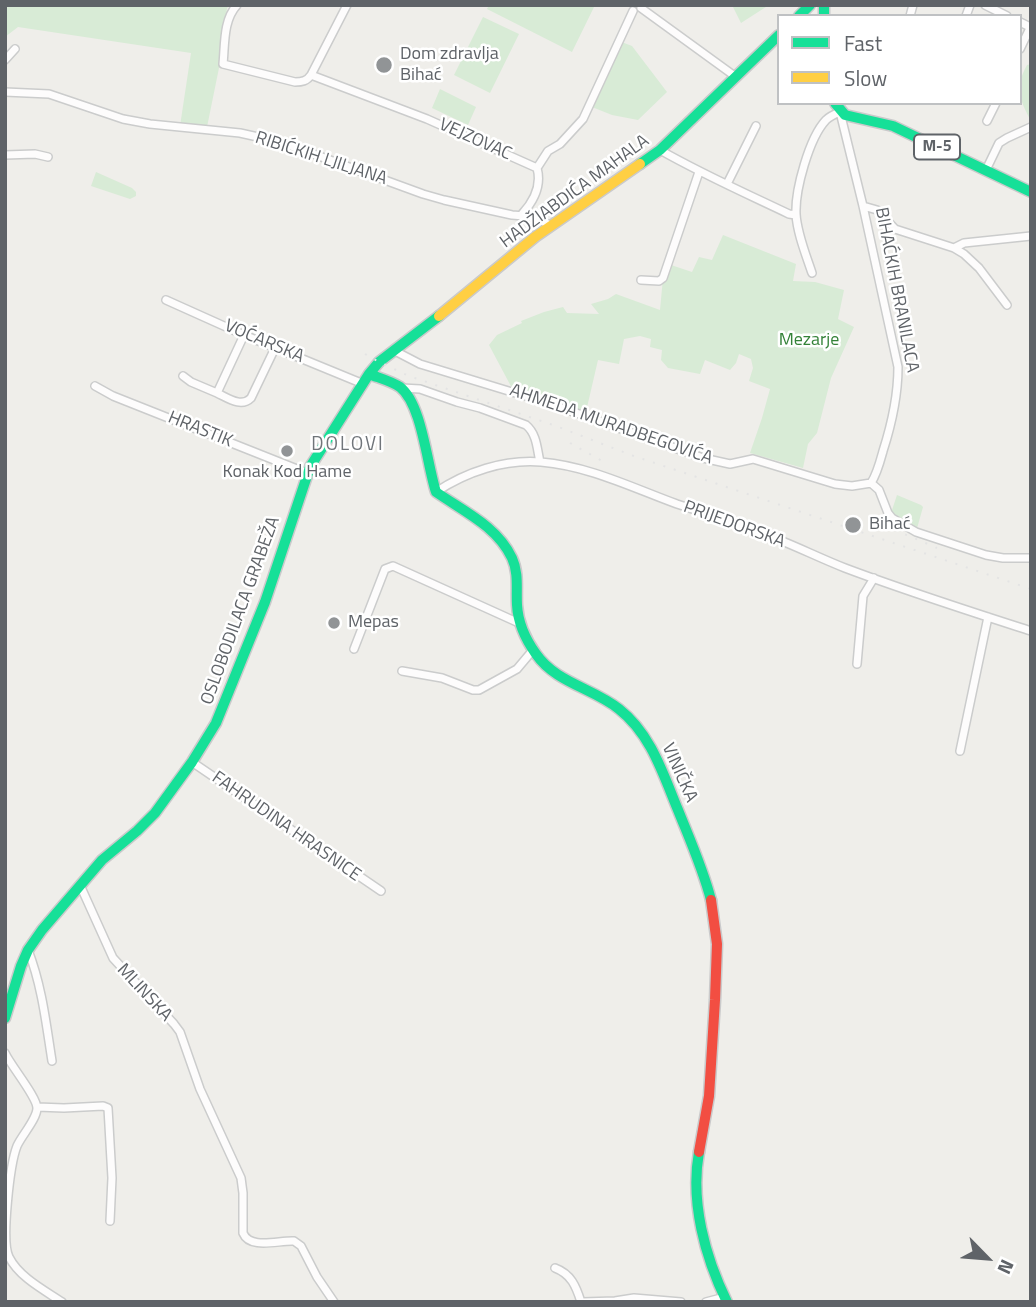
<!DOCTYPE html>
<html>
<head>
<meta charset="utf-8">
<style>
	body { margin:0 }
	#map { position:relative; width:1036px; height:1307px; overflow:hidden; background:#efeeea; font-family:"Titillium Web",sans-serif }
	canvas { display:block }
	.frame { position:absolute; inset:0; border:7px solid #5f6368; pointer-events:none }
	.legend { position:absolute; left:777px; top:14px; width:245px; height:91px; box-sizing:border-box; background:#fff; border:2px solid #bfc1c3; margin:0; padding:9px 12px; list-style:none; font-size:21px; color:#5f6368 }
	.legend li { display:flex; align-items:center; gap:14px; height:35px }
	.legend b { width:35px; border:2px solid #bfc1c3 }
	.north { position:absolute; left:952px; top:1223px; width:70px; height:70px; -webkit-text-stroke:5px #fff; paint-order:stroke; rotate:115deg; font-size:19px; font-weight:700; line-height:28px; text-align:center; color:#5f6368 }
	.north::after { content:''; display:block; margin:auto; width:24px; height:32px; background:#5f6368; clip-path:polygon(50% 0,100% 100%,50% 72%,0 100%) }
</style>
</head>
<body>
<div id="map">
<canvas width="1036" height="1307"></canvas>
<div class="frame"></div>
<ul class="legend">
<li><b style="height:9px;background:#16e098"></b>Fast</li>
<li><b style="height:9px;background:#ffcf43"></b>Slow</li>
</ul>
<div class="north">N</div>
</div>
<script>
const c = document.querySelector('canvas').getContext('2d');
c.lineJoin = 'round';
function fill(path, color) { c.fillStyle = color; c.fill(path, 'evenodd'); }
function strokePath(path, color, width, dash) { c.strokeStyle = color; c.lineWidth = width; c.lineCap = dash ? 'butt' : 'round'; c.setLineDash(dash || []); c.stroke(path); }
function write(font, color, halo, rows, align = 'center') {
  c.font = font + ' "Titillium Web",sans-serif'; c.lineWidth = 5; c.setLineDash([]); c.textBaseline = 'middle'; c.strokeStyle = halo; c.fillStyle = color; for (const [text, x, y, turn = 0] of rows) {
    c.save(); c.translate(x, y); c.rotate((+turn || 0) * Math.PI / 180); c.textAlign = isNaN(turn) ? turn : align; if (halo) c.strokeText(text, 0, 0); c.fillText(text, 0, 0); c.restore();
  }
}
fill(new Path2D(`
	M5 5H230L227 8 220 63 207 127 180 126 191 53 18 27 5 37Z
	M489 5H595L572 52 487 9Z
	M732 5H769L741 23Z
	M483 17 519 34 490 93 454 75Z
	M619 41 632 46 667 92 638 120 612 115 587 105Z
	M1031 64V121C1020 100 1014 88 1027 65Z
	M440 89 476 107 468 125 432 108Z
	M96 172 132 188 136 192V196L130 199 91 186Z
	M723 235 796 264 793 281 815 282 844 290 838 319 854 327 831 378 817 433 808 444 803 468 750 453 762 418 770 389 749 381 753 368 751 359 739 354 736 363 730 370 705 360 700 374 668 368 661 360 662 350 650 347 651 339 640 336 624 339 619 364 598 360 585 416 514 392 489 345 497 335 522 323 521 321 544 312 563 307 567 313 599 314 591 304 608 299 616 294 660 310 663 278 668 264 692 272 699 257 712 260Z
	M897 495 921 505 923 507 916 532 888 522Z`), '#d8ebd6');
const street = new Path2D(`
	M237 5C223 20 225 45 223 64L295 82C302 82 307 81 311 75
	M347 5 311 75 427 119 537 168
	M985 5 1007 16
	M641 8 736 77
	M910 16 913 5
	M966 16 970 5
	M1020 22 1030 27
	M1020 49 1031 26
	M5 60 15 49
	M5 92 49 94 123 119 150 124 240 133 267 139 297 148 423 194 444 200 512 215C526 216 538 217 551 226
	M987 121 996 103
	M660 150C702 174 745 193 789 214L796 215
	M5 155 35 154 48 157
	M537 168 548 151 560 144 583 119 633 11
	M986 170 999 143 1007 138 1031 127
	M727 184 756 126
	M863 206 877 210 895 229 954 248 964 254 979 268 1007 305
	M522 214C534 201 542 186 537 168
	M954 248 964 243 1031 236
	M812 273C806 255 797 233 796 214 795 190 809 138 826 120 830 116 835 114 840 112L863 206 898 367C898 396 892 423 883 451 880 462 877 474 871 483
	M641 280 659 281 663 278 699 172
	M166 300 244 335 361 383
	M244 335 217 393C228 398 241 408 251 398L275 348
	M395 351 420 364 548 403 703 458 730 464 753 459 835 484 852 486 871 483
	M183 376 191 382 217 393
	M95 386 113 396 307 473
	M402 388 420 389 457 402 480 408 526 425C537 434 537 449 540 462
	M871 483 879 490 888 513 892 518 916 532 986 555 1003 558H1031
	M436 492C466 472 504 459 541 462 589 466 633 488 677 504 711 515 744 527 777 539 800 548 822 559 845 568 906 591 969 611 1031 631
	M354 649 385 569 393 566 519 623
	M857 664 863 596 874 578
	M402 671 442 678 473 690H479L517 669 533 650
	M960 751 988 617
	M192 762 381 891
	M80 885 113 958 174 1024 180 1032 200 1089 241 1178 243 1193V1233C250 1250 279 1240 294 1241L301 1246 317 1277 334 1302
	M28 950C42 986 46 1023 52 1061
	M5 1053C11 1066 37 1097 37 1108 37 1119 22 1135 17 1146 10 1164 1 1241 9 1257 19 1277 44 1290 62 1302
	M37 1107 64 1108 103 1106 108 1108 112 1178 110 1221
	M555 1268C571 1274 576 1286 581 1302
	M583 1302 615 1301 634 1298 681 1302
	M706 1302 725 1297`);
const fast = new Path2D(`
	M824 5V16
	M799 16 810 5
	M835 103 845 115 893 126 1031 192
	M640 164 660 150 779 35
	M369 374C379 378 391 381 400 387 422 404 427 465 436 492 463 511 497 526 512 558 519 573 516 589 517 605 518 623 526 640 536 654 556 683 593 688 619 709 651 734 663 774 678 810 690 840 703 869 711 900
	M5 1018 21 966 28 950 42 930 102 860 137 831 155 813 192 762 216 723 265 602 310 467 369 374 379 362 439 316
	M699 1152C690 1202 705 1257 727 1302`);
const slow = new Path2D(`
	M439 316 535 237 640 164`);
const jam = new Path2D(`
	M699 1152 709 1096 715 1000 717 944 711 900`);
strokePath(street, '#cbcccc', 10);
strokePath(fast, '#cacacb', 13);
strokePath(slow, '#cacacb', 13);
strokePath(jam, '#cacacb', 13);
strokePath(street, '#fdfcfc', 7);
strokePath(fast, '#16e098', 10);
strokePath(slow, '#ffcf43', 10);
strokePath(jam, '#f24e42', 10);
strokePath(new Path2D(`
	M365 354 379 362 409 376 556 426 631 455 1031 589
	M570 443 604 462
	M895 530 937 548`), '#e4e4e4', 2, [2, 9]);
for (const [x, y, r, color] of [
	[384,65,9,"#919496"],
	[287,451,7,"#919496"],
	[853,525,9,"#919496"],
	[334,623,7,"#919496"]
]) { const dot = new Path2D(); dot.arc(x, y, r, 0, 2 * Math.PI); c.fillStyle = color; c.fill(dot); strokePath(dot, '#fff', 2.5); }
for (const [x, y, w] of [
	[937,147,46]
]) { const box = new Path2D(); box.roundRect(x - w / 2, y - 12.5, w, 25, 5); c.fillStyle = '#fff'; c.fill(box); strokePath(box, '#5f6368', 2); }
write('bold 16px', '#5f6368', null, [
	["M-5",937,147]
]);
write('18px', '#5f6368', '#fff', [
	["Dom zdravlja",400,55],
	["Bihać",400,76],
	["Konak Kod Hame",287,473,"center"],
	["Bihać",869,525],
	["Mepas",348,623]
], 'left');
write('18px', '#5f6368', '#fff', [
	["VEJZOVAC",475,140,24],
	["RIBIĆKIH LJILJANA",321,159,18],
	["HADŽIABDIĆA MAHALA",575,192,-36],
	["BIHAĆKIH BRANILACA",896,290,79],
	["VOĆARSKA",264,342,23],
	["AHMEDA MURADBEGOVIĆA",611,425,19],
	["HRASTIK",200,430,22],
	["PRIJEDORSKA",734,525,20],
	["OSLOBODILACA GRABEŽA",241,611,-70],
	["VINIČKA",679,773,66],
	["FAHRUDINA HRASNICE",286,827,35],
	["MLINSKA",144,993,47]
]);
write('18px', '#348238', '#fff', [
	["Mezarje",809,341]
]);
c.letterSpacing = '2px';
write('19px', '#70757a', '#fff', [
	["DOLOVI",348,445]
]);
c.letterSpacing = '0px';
</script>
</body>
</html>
